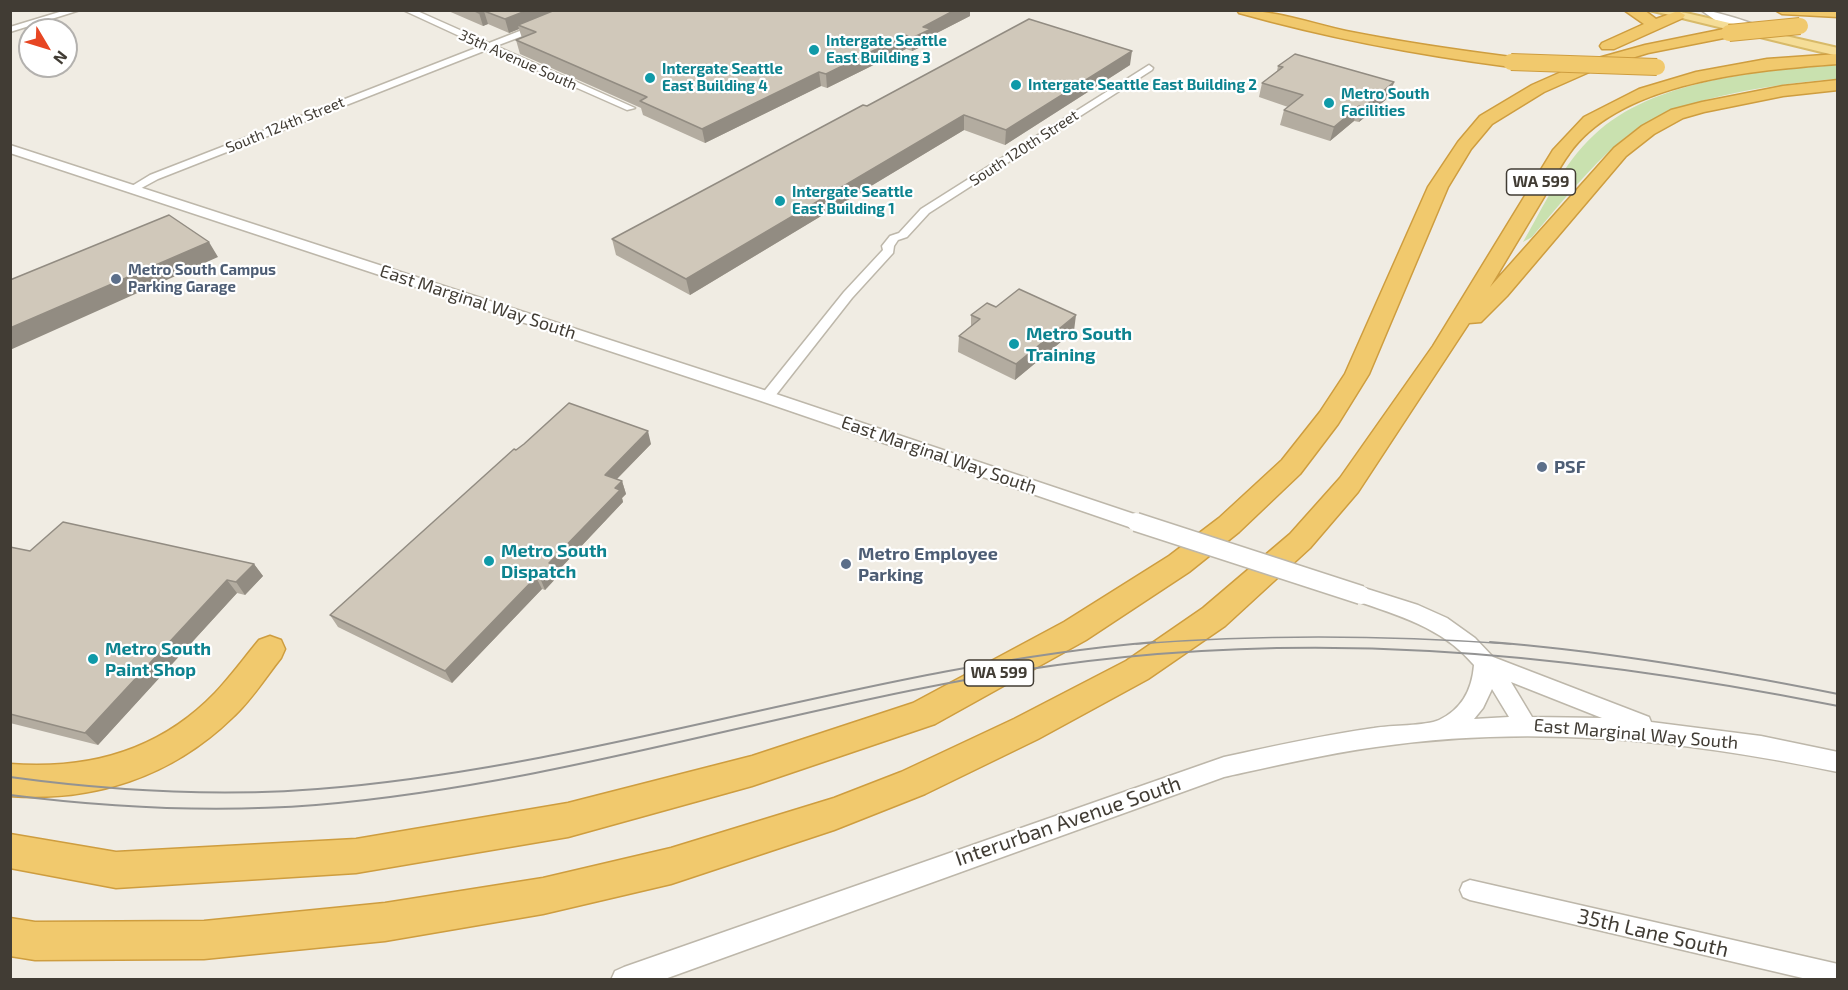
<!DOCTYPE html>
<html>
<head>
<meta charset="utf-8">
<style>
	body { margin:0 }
	#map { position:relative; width:1848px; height:990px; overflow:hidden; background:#f0ece3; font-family:"Exo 2",sans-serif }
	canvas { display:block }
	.frame { position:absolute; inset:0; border:12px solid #413c34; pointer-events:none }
	.north { position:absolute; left:18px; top:18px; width:60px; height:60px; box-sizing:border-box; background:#fff; border:2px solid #b3b1ae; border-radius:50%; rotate:128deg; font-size:16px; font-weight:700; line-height:24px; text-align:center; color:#413c34 }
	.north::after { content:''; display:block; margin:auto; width:21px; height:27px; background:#e74623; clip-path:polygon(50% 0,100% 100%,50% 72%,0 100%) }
</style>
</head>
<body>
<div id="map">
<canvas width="1848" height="990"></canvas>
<div class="frame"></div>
<div class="north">N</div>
</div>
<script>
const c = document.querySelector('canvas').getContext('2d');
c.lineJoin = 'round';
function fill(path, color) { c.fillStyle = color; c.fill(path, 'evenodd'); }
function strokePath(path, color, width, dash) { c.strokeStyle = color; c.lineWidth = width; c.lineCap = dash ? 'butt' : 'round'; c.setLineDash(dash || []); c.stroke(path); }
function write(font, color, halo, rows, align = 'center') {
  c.font = font + ' "Exo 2",sans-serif'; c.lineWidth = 4.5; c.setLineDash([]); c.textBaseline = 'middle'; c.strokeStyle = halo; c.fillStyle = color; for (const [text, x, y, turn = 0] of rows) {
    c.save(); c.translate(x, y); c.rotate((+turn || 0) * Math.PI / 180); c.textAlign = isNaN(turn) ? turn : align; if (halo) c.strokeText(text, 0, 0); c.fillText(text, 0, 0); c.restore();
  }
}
fill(new Path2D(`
	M1837 65V79C1782 83 1688 96 1641 126 1602 151 1563 201 1532 237L1523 242C1544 206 1563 163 1594 135 1653 79 1760 71 1837 65Z`), '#c9e1af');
const minor = new Path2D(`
	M66 10H80L10 32V27Z
	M403 10H415L489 43 535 25H541V29L496 46 635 108 627 110 489 49 158 179 136 191 132 192 127 189 150 175 481 46Z
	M1149 65 1153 68 1152 70 929 213 907 237 898 240 894 246 893 253 852 298 772 400H762L760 397 762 394 844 292 883 250 882 246 890 236 899 233 921 209Z
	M1470 880 1838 964V980H1811L1470 900 1463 897 1460 890 1463 883Z`);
const tertiary = new Path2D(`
	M1701 10C1712 10 1758 24 1766 30L1761 33 1715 20Z
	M10 145 773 393 1143 517 1145 522 1143 527 1136 529 1129 527 761 401 10 153Z
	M1361 587 1418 605 1447 618 1475 638 1493 657 1649 717 1651 722 1761 736 1838 752V772C1685 740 1531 724 1376 747 1325 754 1274 766 1224 777L662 980H611L615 971 624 967 1224 757C1274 746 1324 735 1374 728 1390 725 1426 726 1439 720 1462 709 1472 690 1474 665 1442 627 1399 616 1354 600L1351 595 1354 590ZM1511 682 1602 718 1532 717ZM1492 689 1509 717 1474 719 1483 708Z`);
const primary = new Path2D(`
	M1649 10H1673L1838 48V56Z`);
const motorway = new Path2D(`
	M1237 10C1274 10 1310 23 1346 31 1401 42 1456 50 1511 57L1519 62 1511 67C1419 55 1328 38 1239 13Z
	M1624 10H1644L1656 19 1678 11 1685 15 1683 18 1614 49H1602L1600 46 1602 43 1644 24Z
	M1775 10H1838V17L1782 14Z
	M1729 28 1737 33 1734 36 1648 53 1596 69 1544 92 1492 124 1471 149 1448 187 1369 374 1338 424 1300 474 1239 532 1189 572 1086 640 935 724 752 786 568 837 356 873 116 888 10 868V834L116 852 356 839 568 803 752 756 913 703 1064 622 1169 556 1219 518 1282 460 1320 412 1345 374 1428 187 1458 142 1480 116 1532 85 1584 62 1645 45Z
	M1838 54V64C1756 70 1620 81 1569 154 1559 167 1552 183 1544 197 1526 227 1508 257 1490 287L1614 148 1642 126 1671 110 1702 102 1783 86 1838 80V90L1783 96 1704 112 1683 118 1654 134 1626 156 1507 296 1481 322 1469 323 1358 492 1310 548 1225 626 1148 679 1038 739 925 794 834 830 671 884 543 914 385 941 204 959 35 960 10 956V918L35 922 204 921 385 903 543 878 671 848 834 798 901 772 1014 719 1126 661 1203 608 1290 534 1340 478 1433 346 1553 150 1584 117 1639 89 1696 72 1767 59Z
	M270 636 281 640 285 649 281 658C265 678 251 701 232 718 171 777 94 802 10 796V764C89 770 159 751 215 693 231 676 244 658 259 640Z`);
strokePath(minor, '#bdb7aa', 3);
strokePath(tertiary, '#bdb7aa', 3);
strokePath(primary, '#d8ba69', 4);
strokePath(motorway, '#ce9d3f', 3);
fill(minor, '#fff');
fill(tertiary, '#fff');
fill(primary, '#f5dd97');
fill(motorway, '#f1c96d');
strokePath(new Path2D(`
	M1136 644C1262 634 1386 635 1511 644`), '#939393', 1.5);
strokePath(new Path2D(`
	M1490 642C1607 651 1723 671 1838 694
	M10 777C120 792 230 798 341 787 616 761 879 665 1155 642
	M10 795C112 808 213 813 316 805 554 785 782 709 1017 671 1299 626 1561 651 1838 706`), '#939393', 2);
const tertiaryBridge = new Path2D(`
	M1136 522 1361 595`);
const motorwayBridge = new Path2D(`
	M1729 33 1800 26
	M1511 62 1657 67`);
strokePath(tertiaryBridge, '#bdb7aa', 21, []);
strokePath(motorwayBridge, '#ce9d3f', 18, []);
strokePath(tertiaryBridge, '#fff', 18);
strokePath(motorwayBridge, '#f1c96d', 16);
fill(new Path2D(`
	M446 10H970V16L931 36 930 43 912 51 906 49 827 88 821 86 705 143 643 115 641 108 520 54 516 40 522 38 519 29 509 33 488 24 483 26Z
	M1130 65 1005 145 964 130 690 295 616 255 612 239 867 106Z
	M1278 66 1394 82 1389 97 1359 122 1354 121 1330 141 1280 125 1284 110 1288 107 1259 97 1262 83 1277 71Z
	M996 307 1074 331 1015 380 958 352 959 336 971 326V315Z
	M651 444 617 479 622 481 626 494 622 498 623 502 556 573 558 576 545 590 542 589 452 683 338 627 330 615 516 450Z
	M10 547 30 551 254 564 263 576 245 595 237 593 98 745 10 723Z`), '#b3aca0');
fill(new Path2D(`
	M528 10H566L518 25 519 29 509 33 505 19Z
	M955 10H970V16L931 36 930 43 912 51V38L923 27Z
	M484 11 488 24 483 26 479 13Z
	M905 35 906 49 827 88 826 74Z
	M1132 51 1130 65 1005 145 1006 130Z
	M819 72 821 86 705 143 702 129Z
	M1394 82 1389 97 1359 122 1363 108Z
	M1359 106 1354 121 1330 141 1334 127Z
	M964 115V130L690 295 686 279Z
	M209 242 218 257 10 350V328Z
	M1076 315 1074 331 1015 380 1016 364Z
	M648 431 651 444 609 487 605 475Z
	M622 481 626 494 622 498 623 502 556 573 558 576 545 590 540 578 549 563Z
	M254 564 263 576 245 595 236 582Z
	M536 577 542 589 452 683 445 671Z
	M227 580 237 593 98 745 85 733Z`), '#928c82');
const building = new Path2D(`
	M473 10H528L505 19 484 11 479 13Z
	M555 10H955L923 27 931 29 912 38 905 35 826 74 819 72 702 129 640 101 647 97 516 40 536 32 518 25Z
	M1029 19 1132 51 1006 130 964 115 686 279 612 239 863 105 867 106Z
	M1295 54 1394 82 1363 108 1359 106 1334 127 1284 110 1303 95 1262 83 1283 67 1278 66Z
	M169 215 209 242 10 328V280Z
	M1019 289 1076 315 1016 364 959 336 980 319 971 315 987 303 996 307Z
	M569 403 648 431 605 475 622 481 615 488 620 490 549 563 553 564 540 578 536 577 445 671 330 615 514 449 516 450 524 444Z
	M63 522 254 564 236 582 227 580 85 733 10 714V547L30 551Z`);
fill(building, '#d0c8ba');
strokePath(building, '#928c82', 1.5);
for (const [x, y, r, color] of [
	[814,50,6,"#0f9aa8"],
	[650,78,6,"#0f9aa8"],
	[1016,85,6,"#0f9aa8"],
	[1329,103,6,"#0f9aa8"],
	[780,201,6,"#0f9aa8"],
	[116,279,6,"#5c6f8a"],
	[1014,344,6,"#0f9aa8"],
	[1542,467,6,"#5c6f8a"],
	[489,561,6,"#0f9aa8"],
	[846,564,6,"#5c6f8a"],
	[93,659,6,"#0f9aa8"]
]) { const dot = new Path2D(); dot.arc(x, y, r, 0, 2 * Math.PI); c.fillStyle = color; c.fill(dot); strokePath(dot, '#fff', 2); }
write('bold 15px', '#0d838f', '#fff', [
	["Intergate Seattle",826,41],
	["East Building 3",826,58],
	["Intergate Seattle",662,69],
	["East Building 4",662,86],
	["Intergate Seattle East Building 2",1028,85],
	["Metro South",1341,94],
	["Facilities",1341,111],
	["Intergate Seattle",792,192],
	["East Building 1",792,209]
], 'left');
write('15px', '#413c34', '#fff', [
	["35th Avenue South",518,60,24],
	["South 124th Street",285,125,-22],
	["South 120th Street",1024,148,-33]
]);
write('bold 15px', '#4e5e75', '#fff', [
	["Metro South Campus",128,270],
	["Parking Garage",128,287]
], 'left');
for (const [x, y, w] of [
	[1541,182,69],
	[999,673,69]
]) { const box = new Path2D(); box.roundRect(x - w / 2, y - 13, w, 26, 4.5); c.fillStyle = '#fff'; c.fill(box); strokePath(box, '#413c34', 1.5); }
write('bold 16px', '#413c34', null, [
	["WA 599",1541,182],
	["WA 599",999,673]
]);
write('18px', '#413c34', '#fff', [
	["East Marginal Way South",478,302,18],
	["East Marginal Way South",939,455,19],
	["East Marginal Way South",1636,734,5]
]);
write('bold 18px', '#0d838f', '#fff', [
	["Metro South",1026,334],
	["Training",1026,355],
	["Metro South",501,551],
	["Dispatch",501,572],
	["Metro South",105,649],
	["Paint Shop",105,670]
], 'left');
write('bold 18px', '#4e5e75', '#fff', [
	["PSF",1554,467],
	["Metro Employee",858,554],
	["Parking",858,575]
], 'left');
write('21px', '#413c34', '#fff', [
	["Interurban Avenue South",1068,821,-19],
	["35th Lane South",1653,933,13]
]);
</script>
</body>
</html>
